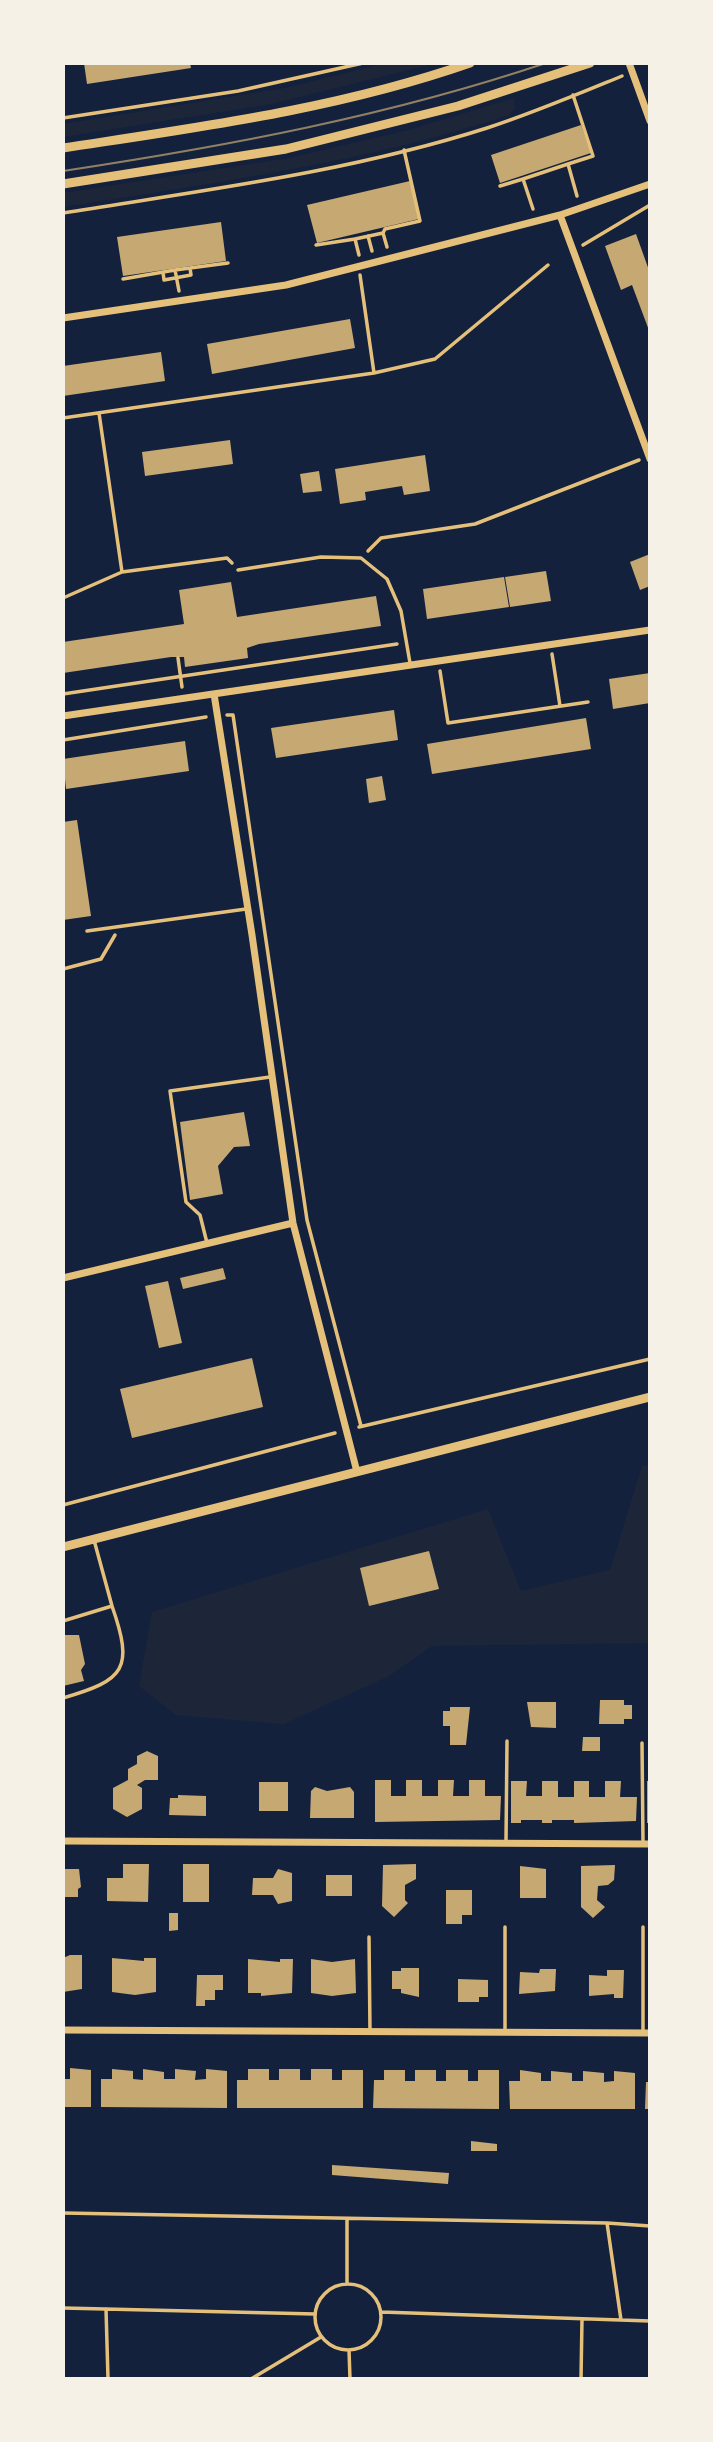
<!DOCTYPE html>
<html>
<head>
<meta charset="utf-8">
<style>
	body { margin:0 }
	#map { position:relative; width:713px; height:2442px; overflow:hidden; background:#14213d; font-family:Montserrat,sans-serif }
	canvas { display:block }
	.frame { position:absolute; inset:0; border:65px solid #f6f1e7; pointer-events:none }
</style>
</head>
<body>
<div id="map">
<canvas width="713" height="2442"></canvas>
<div class="frame"></div>
</div>
<script>
const c = document.querySelector('canvas').getContext('2d');
c.lineJoin = 'round';
function fill(path, color) { c.fillStyle = color; c.fill(path, 'evenodd'); }
function strokePath(path, color, width, dash) { c.strokeStyle = color; c.lineWidth = width; c.lineCap = dash ? 'butt' : 'round'; c.setLineDash(dash || []); c.stroke(path); }
fill(new Path2D(`
	M386 63H437L271 104 63 137V124L285 88Z
	M514 98 515 108 509 115C364 163 213 183 63 207V193L289 158 408 130Z
	M650 1465V1643L432 1646 389 1676 284 1724 176 1715 139 1686 152 1612 488 1509 521 1591 610 1570 642 1466Z`), '#1d2539');
fill(new Path2D(`
	M84 63H190L191 68 87 84Z
	M581 125 591 153 500 183 491 155Z
	M410 181 419 219 317 243 307 205Z
	M221 222 226 261 123 276 117 237Z
	M636 234 650 273V333L632 285 621 290 605 246Z
	M350 319 355 348 212 374 207 344Z
	M161 352 165 381 63 396V366Z
	M230 440 233 464 145 476 142 452Z
	M425 455 430 491 404 495 402 486 365 492 366 500 340 504 335 469Z
	M319 471 322 491 303 493 300 474Z
	M650 554V586L640 590 630 562Z
	M546 571 551 601 510 607 505 577Z
	M504 577 509 607 427 619 423 589Z
	M231 582 237 617 376 596 381 626 259 644 247 648 248 658 185 667 184 657H171L63 673V642L184 624 179 590Z
	M650 673V703L613 709 609 679Z
	M394 710 398 740 276 758 271 728Z
	M586 718 591 749 432 774 427 744Z
	M185 741 189 771 66 789 63 759Z
	M382 776 386 800 369 803 366 779Z
	M77 820 91 916 63 920V822Z
	M244 1112 250 1146 234 1147 218 1166 223 1194 190 1200 180 1122Z
	M223 1268 226 1279 183 1289 180 1278Z
	M168 1281 182 1343 159 1348 145 1286Z
	M252 1358 263 1407 132 1438 120 1389Z
	M429 1551 439 1589 369 1606 360 1568Z
	M63 1635H79L85 1664 81 1670 84 1681 63 1686Z
	M600 1700H624V1705H632V1719H624V1724H599Z
	M527 1702H556V1728L531 1727Z
	M450 1707H470L466 1745H450V1726H443V1711H450Z
	M583 1737H600V1751H582Z
	M147 1751 158 1756V1780H145L137 1785 142 1788V1809L127 1817 113 1809V1788L128 1780V1769L137 1764V1756Z
	M375 1780H391V1796H406V1780H422V1796H438V1780H454L453 1796H469V1780H485V1796H501L500 1820 375 1822Z
	M511 1781H527L526 1796H542V1781H558V1797H574V1781H589V1797H605V1781H621L620 1797H637L636 1821 574 1823V1820H552V1823H542V1820H521V1823H511Z
	M647 1781H650V1823H647Z
	M259 1782H288V1811H259Z
	M315 1787 327 1791 350 1787 354 1792V1818H310L311 1791Z
	M178 1795 206 1796V1816L169 1815 170 1798H178Z
	M123 1864H149L148 1902 107 1901V1878H123Z
	M183 1864H209V1902H183Z
	M416 1864V1879L405 1885V1900L408 1903 394 1917 382 1906 383 1865Z
	M615 1865 614 1880 608 1885 598 1886 597 1900 605 1907 593 1918 581 1907V1866Z
	M520 1866 546 1869V1898H520Z
	M63 1869H79L81 1887 78 1889V1897H63Z
	M278 1869 292 1873V1901L278 1904 273 1895H252L253 1878H273Z
	M326 1875H352V1896H326Z
	M446 1890H472V1915H462V1924H446Z
	M169 1913H178V1930L169 1931Z
	M70 1955H82V1989L63 1992V1958Z
	M112 1958 144 1961V1958H156V1992L135 1995 112 1992Z
	M248 1959 280 1962V1959H293L292 1993 261 1996V1993H248Z
	M311 1959 332 1962 355 1959 356 1993 332 1996 311 1993Z
	M401 1968H419V1997L401 1993V1989H392V1971H401Z
	M540 1969H556L555 1991 519 1994 520 1972 539 1973Z
	M607 1970H624L623 1998H614V1994L589 1996V1975L607 1976Z
	M197 1975H223V1990H215V2000H205V2006H196Z
	M458 1979 488 1980V1997H479V2002H458Z
	M70 2068 91 2070V2107H63V2079H70Z
	M112 2069 133 2071V2079L143 2080V2069L164 2072V2079H175V2069L196 2071 195 2080 206 2079V2069L227 2071V2108L101 2107V2079H112Z
	M248 2069H269V2080H279V2069H300V2080H311V2069H332V2080H342V2070H363V2108H237V2080H248Z
	M384 2070H405V2081H415V2070H436V2081H446V2070H468V2081H478V2070H499V2109L373 2108 374 2080H384Z
	M520 2070 541 2073V2081H551V2071L572 2073V2081H583V2071L604 2073V2082L614 2081V2071L635 2073V2109H510L509 2081H520Z
	M646 2082H650V2109H645Z
	M471 2141 497 2144V2151H471Z
	M332 2165 449 2173 448 2184 332 2175Z`), '#c6a872');
strokePath(new Path2D(`
	M63 118 238 91 363 63
	M568 164 593 156 573 95
	M500 186 523 179
	M533 209 523 179 568 164 577 196
	M63 213C205 190 349 172 487 128 533 113 578 94 622 76
	M383 233 385 229 420 221 404 150
	M368 236 372 251
	M316 245 355 239
	M583 245 650 205
	M359 255 355 239 383 233 387 247
	M175 270 228 263
	M163 272 164 280 191 275 190 268
	M123 279 175 270 179 291
	M374 373 435 359 548 265
	M99 413 122 572
	M63 418 374 373 360 275
	M368 551 381 538 475 524 639 460
	M63 598 122 572 227 558 232 563
	M552 654 560 706
	M178 658 182 687
	M440 671 448 723 588 702
	M63 694 397 644
	M227 715H233L307 1220 361 1426
	M63 740 206 717
	M63 969 101 959 115 935
	M359 1427 650 1359
	M63 1505 335 1433
	M63 2213 607 2223 621 2320
	M347 2219V2284
	M607 2223 650 2226
	M315 2317a33 33 0 1 1 66 0a33 33 0 1 1-66 0Z
	M63 2308 315 2314
	M106 2309 108 2379
	M381 2312 650 2321
	M349 2350 350 2379
	M251 2379 321 2337
	M581 2379 582 2319`), '#e5c07b', 3.5);
strokePath(new Path2D(`
	M238 570 321 557 361 558 387 579 401 611 410 663
	M87 931 246 909
	M207 1243 200 1215 186 1202 170 1091 270 1077
	M63 1621 112 1606 94 1540
	M63 1698C125 1680 134 1669 112 1606
	M642 1743 643 1842
	M506 1841 507 1741
	M505 1927V2032
	M369 1937 370 2032
	M643 2033V1927`), '#e5c07b', 3.5);
strokePath(new Path2D(`
	M629 63 650 121
	M560 215 650 459
	M63 318 286 285 560 215 650 184
	M214 694 252 935 293 1223 357 1472
	M63 716 650 630
	M63 1278 293 1223
	M63 1841 650 1844
	M63 2030 650 2033`), '#e5c07b', 7);
strokePath(new Path2D(`
	M63 148C200 127 338 109 470 63
	M63 184 286 149 458 106 590 63
	M63 1547 650 1397`), '#e5c07b', 9);
strokePath(new Path2D(`
	M63 171C228 146 388 116 546 63`), '#918062', 2);
</script>
</body>
</html>
